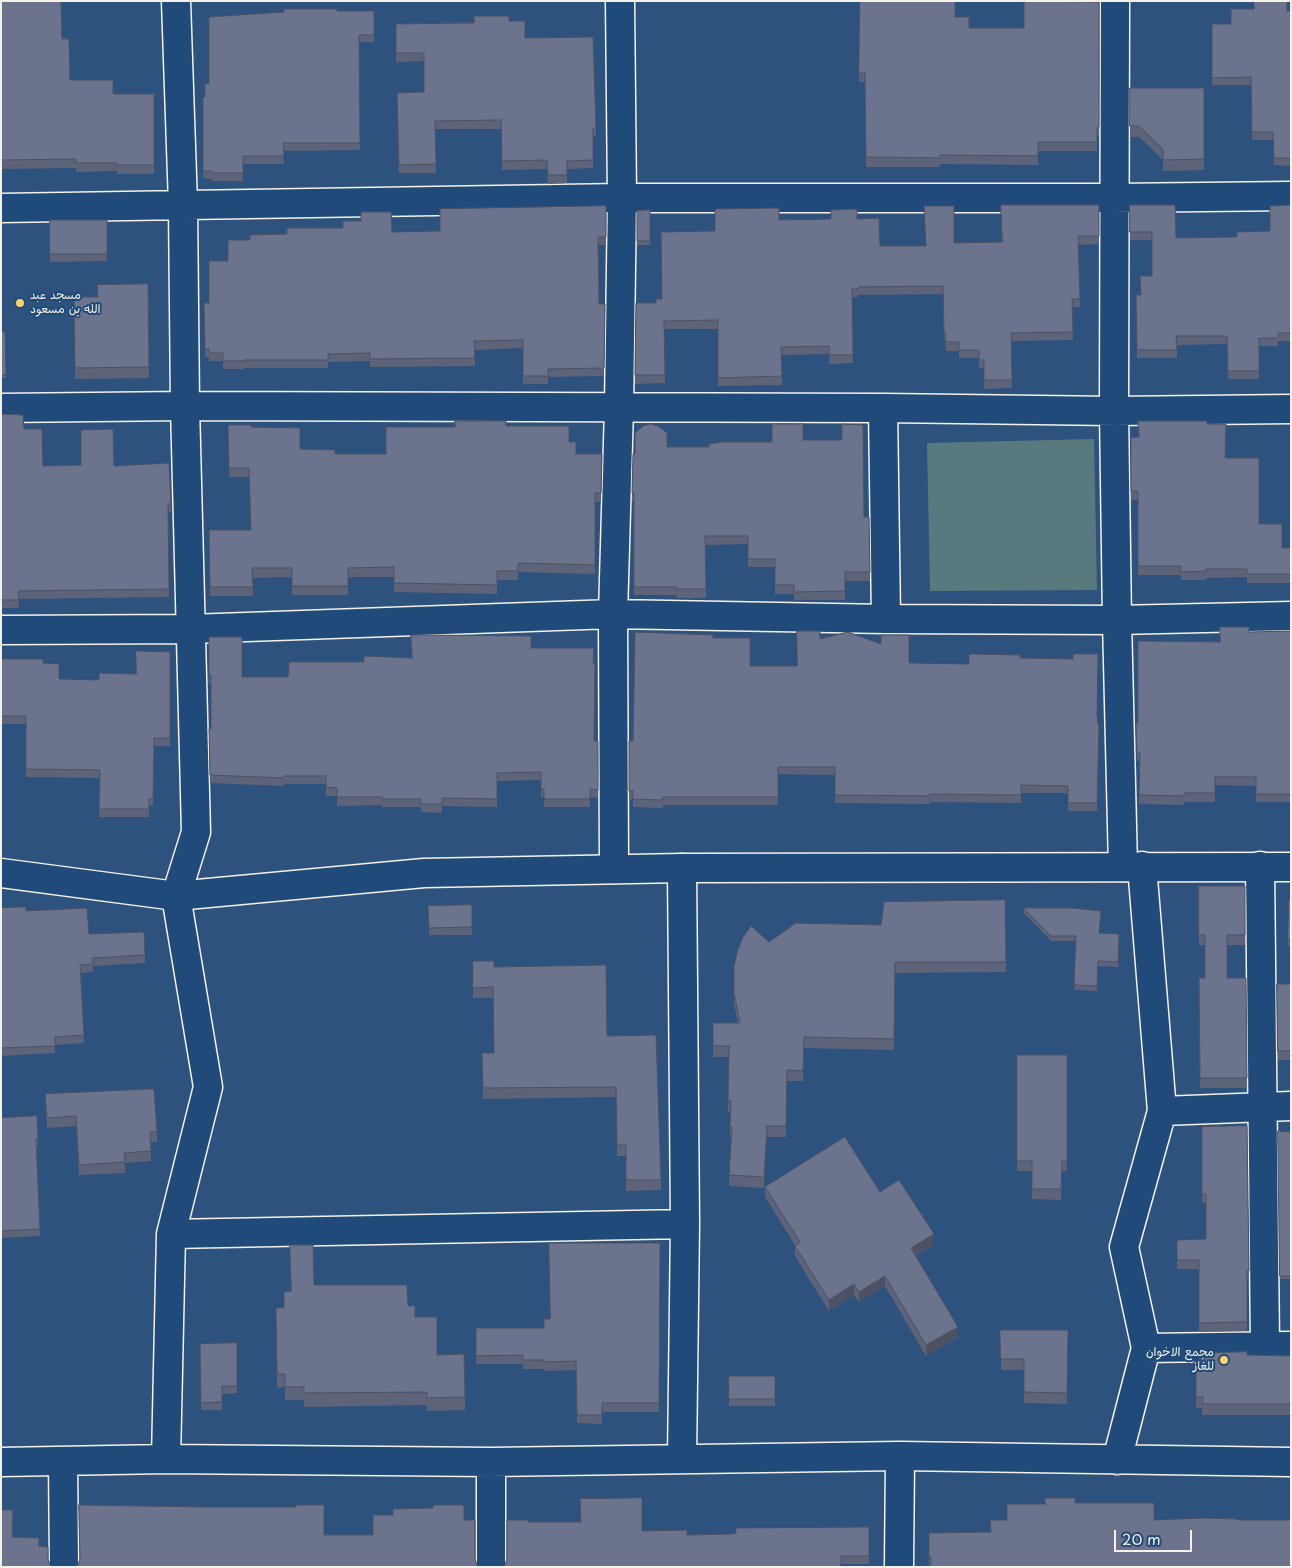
<!DOCTYPE html>
<html>
<head>
<meta charset="utf-8">
<style>
	body { margin:0 }
	#map { position:relative; width:1292px; height:1568px; overflow:hidden; background:#2e527e; font-family:"Playpen Sans",sans-serif }
	canvas { display:block }
	.frame { position:absolute; inset:0; border:2px solid #f4f1e8; pointer-events:none }
	.scale { position:absolute; left:1114px; top:1530px; width:78px; height:22px; box-sizing:border-box; border:2px solid #f4f1e8; border-top:0; padding-left:6px; font-size:15px; line-height:18px; white-space:nowrap; color:#f4f1e8; -webkit-text-stroke:4px #1f4a7a; paint-order:stroke }
</style>
</head>
<body>
<div id="map">
<canvas width="1292" height="1568"></canvas>
<div class="frame"></div>
<div class="scale">20 m</div>
</div>
<script>
const c = document.querySelector('canvas').getContext('2d');
c.lineJoin = 'round';
function fill(path, color) { c.fillStyle = color; c.fill(path, 'evenodd'); }
function strokePath(path, color, width, dash) { c.strokeStyle = color; c.lineWidth = width; c.lineCap = dash ? 'butt' : 'round'; c.setLineDash(dash || []); c.stroke(path); }
function write(font, color, halo, rows, align = 'center') {
  c.font = font + ' "Playpen Sans","Playpen Sans Arabic",sans-serif'; c.lineWidth = 4; c.setLineDash([]); c.textBaseline = 'middle'; c.strokeStyle = halo; c.fillStyle = color; for (const [text, x, y, turn = 0] of rows) {
    c.save(); c.translate(x, y); c.rotate((+turn || 0) * Math.PI / 180); c.textAlign = isNaN(turn) ? turn : align; if (halo) c.strokeText(text, 0, 0); c.fillText(text, 0, 0); c.restore();
  }
}
fill(new Path2D(`
	M1094 439 1097 590 930 591 927 443Z`), '#587a7e');
const street = new Path2D(`
	M1115 1 1114 411 1117 620 1123 867
	M1 208 622 198H1114L1291 196
	M1 408 185 406 883 408 1114 411 1291 409
	M883 408 886 619
	M1 630 190 629 613 614 886 619 1117 620 1291 616
	M1260 866 1265 1347
	M682 868 685 1224 682 1459
	M614 869 613 614 619 408 622 198 620 1
	M1162 1111 1291 1106
	M171 1234 685 1224
	M1146 1348 1291 1346
	M166 1459 171 1234 208 1087 176 896 196 832 185 406 183 205 176 1
	M1117 1460 1146 1348 1124 1247 1162 1111 1142 866
	M63 1461 64 1567
	M1 1462 166 1459 491 1462 900 1456 1291 1462
	M491 1567V1462
	M899 1567 900 1456`);
const secondary = new Path2D(`
	M1 873 176 896 424 873 682 868 1291 867`);
strokePath(street, '#f4f1e8', 31);
strokePath(secondary, '#f4f1e8', 31);
strokePath(street, '#1f4a7a', 28);
strokePath(secondary, '#1f4a7a', 28);
fill(new Path2D(`
	M860 1 955 17 969 28H1024L1099 2V136H1097V151H1038V165L940 164V167H866L865 82H859Z
	M1 2 62 39 70 80 113 94H154V174H117V171L76 172V168L1 169Z
	M337 11H374V42H359L360 150 283 151 284 164H243V181H212V179L203 178V97H205L209 84Z
	M1287 11H1291V166L1274 165 1273 140H1252L1251 85H1212V24H1231Z
	M509 21 525 38 596 128V136H593V168L567 169V183L548 184 547 169 502 170 501 129H435L436 173H399L397 93 424 92V61L396 62V24Z
	M1130 88H1204V170L1163 171V160L1139 137H1130Z
	M1099 205V244L1078 245 1080 307H1072L1073 340 1011 341 1012 388 984 389V368H979V358H959V351H946L945 339H944L943 294 858 295V297H852L853 363 829 364V354L782 355V385L718 386V329H664L665 383 635 384 636 303H656L662 299 715 231 857 219 880 246H925L954 243 1002 242Z
	M1130 205 1176 238 1237 237 1270 231 1291 205V341H1278V346H1259V379H1228L1227 344 1177 345V358H1137L1136 295H1141L1140 276H1152V240H1130Z
	M606 206V245H598L599 304H605L604 376 548 377V384H523V348L475 350V366L370 367V361L328 362V368H244V369H223V361H209V357H205L204 303H209L228 261 250 240 392 232 440 231Z
	M650 210V245H637V211Z
	M50 220H107V261L50 262Z
	M148 284 149 378 75 379 74 297H97Z
	M1 332H5L6 378H1Z
	M1 414 24 429 43 466H114L169 463 171 512H168L169 597 19 599V608H1Z
	M1207 424 1226 458 1259 524 1282 548H1291V583H1247V577L1206 578V580H1181V575H1138V500H1131V438L1139 437Z
	M228 425 251 427 300 449 335 454H386L455 427 506 426 569 442 576 454H602L601 502H595V574L518 572V580H497V594L394 592V577H348V595H292V577L253 578V596H210L209 530H251L249 477H229Z
	M803 440 864 517H869L870 581H845V600H794V594H775V567H748V544L705 545 706 598H677V595H634V502H632V493L635 454 667 447H709Z
	M1291 631V802H1256V786L1215 785V802H1184V805L1139 804 1140 761H1137L1136 731 1138 723 1220 642 1249 632Z
	M209 637 242 677H288L364 662 412 658 531 648 595 741H598V798L590 797V807H544V797H541V780L497 781V807L442 806V813L421 812V807H382V805L337 806V796H326V784H284V786L210 783 209 729H211V683H209Z
	M713 638 750 666H797L820 639 909 663 969 664 1020 658 1097 717 1099 732 1097 811H1068V793H1021V803L930 802V804L835 803V775L778 774V805H663V808L633 807V799H629V741H633Z
	M170 652V746H154L153 806H149V817H99L100 778 26 777V724H1V659L43 663 59 679 99 680 136 674Z
	M1199 886H1245V945H1227V978H1246L1247 1088H1200L1199 978H1205V945H1199Z
	M1005 900 1006 972 895 973 894 1050 804 1048 803 1081H787L786 1137H767L764 1188 729 1186 731 1137H730V1112H728L729 1057H713V1023H738L734 1004V967L769 942 881 925Z
	M1289 900H1291V946H1288Z
	M472 905V935H429L428 906Z
	M1 908 26 911 145 955V963L93 966V972L81 973 84 1043 55 1045V1053L1 1056Z
	M1024 908 1100 933 1119 934 1118 967 1098 966 1097 991 1074 990 1076 941H1051L1024 913Z
	M473 961 494 967 607 1036 661 1180V1190L626 1191V1156H617L616 1097 483 1099 482 1053H494L493 998H473Z
	M1277 984H1291V1060H1278Z
	M1017 1055H1067V1171H1062L1061 1200 1032 1199V1171H1017Z
	M45 1094 157 1132V1142H150L151 1161 125 1163V1173L79 1175 76 1126 47 1128Z
	M1 1118 38 1139V1147H36L40 1236 1 1238Z
	M1247 1126 1249 1280H1247V1331L1199 1332V1269H1177V1240L1206 1239V1203H1202V1127Z
	M1278 1131 1291 1132V1279H1280Z
	M765 1187 880 1192 934 1244 916 1256 958 1337 926 1356 885 1286 859 1302 854 1295 829 1311 795 1256V1245L765 1197Z
	M660 1243 659 1412H602V1424L577 1423 576 1370 545 1371 544 1369H523V1364H476V1328H544L550 1319Z
	M314 1285 408 1306 415 1317 437 1355 464 1354 465 1410 427 1411V1405L304 1407V1400H285V1387L277 1388 276 1308H284L290 1291Z
	M1000 1330H1068L1067 1404 1024 1403V1370H1001Z
	M237 1343V1393L222 1394V1410H201L200 1344Z
	M1247 1355 1291 1356V1415H1202V1408H1196V1364Z
	M729 1376H775V1406H729Z
	M1075 1498 931 1566H929V1533L990 1532 1007 1520 1045 1504Z
	M528 1522 687 1535 732 1534 869 1527V1564H841Z`), '#5d6479');
fill(new Path2D(`
	M767 1126V1137L764 1188V1177Z
	M934 1234V1244L911 1259V1248Z
	M885 1276V1286L859 1302V1292Z
	M854 1284V1295L829 1311V1300Z
	M958 1327V1337L926 1356V1345Z`), '#4c5163');
const building = new Path2D(`
	M61 1 62 39H69L70 80H113V94H154V165H117V163H76V159L1 160V2Z
	M860 1H955V17H969V28H1024V1L1099 2V127H1097V142H1038V156L940 155V158L866 157 865 73H859Z
	M1254 1H1287V11H1291V158H1274L1273 132H1252L1251 77 1212 78V24H1231V9H1254Z
	M284 9H337V11H374V35H359L360 143H283L284 156H243V173H212V171H203V97H205V84H209V17L284 12Z
	M474 16H509V21H525V38L593 37 596 128H593V160L567 161V175H548L547 160 502 161 501 120 435 121 436 164 399 165 397 93 424 92V53H396V24L474 23Z
	M1130 88H1204V159L1163 160V149L1139 126H1130Z
	M1001 205H1099V236H1078L1080 299H1072L1073 332 1011 333 1012 380H984V360H979V350H959V342H946L945 331H944L943 286 858 287V289H852L853 355H829V346L781 347 782 376 718 378V320L664 321 665 375H635L636 303H656V299H662L661 232 715 231V209L779 208V220L831 219V210L857 209V219L879 218 880 246H926L924 206H954V243L1002 242Z
	M1130 205H1175L1176 238 1237 237V232L1270 231V206L1291 205V333H1278V338H1259V371H1228L1227 336H1176L1177 350H1137L1136 295H1141L1140 276H1152V232H1130Z
	M606 206V237H598L599 304H605L604 368 548 369V376H523V340L474 341 475 358 370 359V353L328 354V360H244V361H223V353H209V349H205L204 303H209V261H228V240H250V235L287 234V228H343V221H361V212H391L392 232 440 231V209Z
	M650 210V241H637V211Z
	M50 220H107V254H50Z
	M148 284 149 367 75 368 74 297H98L97 285Z
	M1 332H5L6 375H1Z
	M1 414 23 415 24 429H42L43 466 81 465V430L113 429 114 466 169 463 171 504H168L169 589 18 591 19 600H1Z
	M455 421H506V426H569V442H576V454H602L601 493H595V565L518 563V571H497V585L394 583V567L348 568V586H292V568H252L253 587H210L209 530H251L249 468H229L228 425H251V427L300 428V449L335 450V454H386V427H455Z
	M1138 421H1207V424H1226L1225 458H1259V524H1282V548H1291V574H1247V569H1206V571L1181 572V566H1138V491H1131V438L1139 437Z
	M651 424 658 426 667 433V447H709V444L721 442H772V424H803V440H842V424L863 425 864 517H869L870 572H845V591L794 592V585H775V559H748V536H705L706 589H677V587H634V493H632L633 454H635V433L643 426Z
	M1220 627H1249V632L1291 631V794H1256V777H1215V793H1184V796L1139 795 1140 753H1137L1136 723H1138V641L1220 642Z
	M797 631H820V639L848 632 881 644V635H909V663L969 664V654L1020 655V658L1073 659V654H1098L1097 716 1098 724H1099L1097 803H1068V786L1021 785V795L930 794V796L835 795V767H778V797H663V800L633 799V791H629V741H633L635 632 713 635V638H750V666H797Z
	M411 635 531 636V648H594L593 663H595L594 741H598V790L590 789V799H544V789H541V772L497 773V799L442 798V804H421V799H382V797H337V788L326 787V776H284V778L210 775 209 729H211V675H209V637H242V677H288L289 662H364V656L412 658Z
	M136 651 170 652V738H154L153 799H149V809H99L100 770 26 769V716H1V659H43V663L59 664V679L99 680V673L136 674Z
	M1199 886H1245V935H1227V978H1246L1247 1078H1200L1199 978H1205V935H1199Z
	M1005 900 1006 962H895L894 1039 804 1037 803 1071 787 1070 786 1126H767L764 1177 729 1175 732 1127H730L731 1101H728L729 1046H713V1023H740L734 993V967L737 952 743 937 751 926 769 942 796 923 881 925 884 902Z
	M1289 900H1291V939H1288Z
	M472 905V927L429 928 428 906Z
	M26 907V911L87 908 89 934 144 932 145 955 92 958 93 964 80 965 84 1035 55 1037V1046L1 1048V908Z
	M1024 908H1072L1101 911 1099 933 1119 934 1118 962 1098 961 1097 986 1074 985 1076 936H1051Z
	M473 961H494V967L606 965 607 1036 656 1035 661 1180H626V1145H617L616 1087 483 1088 482 1053H494L493 987 473 988Z
	M1277 984H1291V1051H1278Z
	M1017 1055H1067V1161H1062L1061 1189H1032V1161H1017Z
	M154 1089 157 1132H150L151 1151 124 1153 125 1162 79 1165 76 1116 47 1118 45 1094Z
	M37 1116 38 1139H36L40 1229 1 1231V1118Z
	M1247 1126 1249 1271H1247V1322L1199 1323V1260H1177V1240L1206 1239V1194H1202V1127Z
	M1278 1131 1291 1132V1276H1280Z
	M845 1137 880 1192 899 1180 934 1234 911 1248 958 1327 926 1345 885 1276 859 1292 854 1284 829 1300 795 1246 800 1242 765 1187Z
	M549 1243H660L659 1403H602V1415H577L576 1361 545 1362 544 1360H523V1355L476 1356V1328H544V1319H550Z
	M290 1245H313L314 1285H407L408 1306H415V1317H437V1355L464 1354 465 1397 427 1398V1392L304 1393V1387H285V1374H277L276 1308H284V1292L291 1291Z
	M1000 1330H1068L1067 1393 1024 1392V1359H1001Z
	M237 1343V1386H222V1402L201 1403 200 1344Z
	M1247 1352V1355L1291 1356V1404H1202L1203 1397H1196V1364L1199 1363V1353Z
	M729 1376H775V1399H729Z
	M642 1498V1531L687 1530V1535L732 1534 736 1533V1528L869 1527V1556H841V1567H504L507 1559V1520H528V1522H581L580 1499Z
	M1045 1498H1075V1503H1154V1520L1204 1518 1237 1519V1520H1291V1567H931V1557H929V1533L991 1532 990 1520H1007V1504H1045Z
	M79 1505 204 1507H296V1505H324V1535H373V1515H393V1509L433 1508V1505H464V1520H475V1559L478 1567H77L80 1559Z
	M1 1510H13L12 1537 39 1538V1546L48 1547V1559L51 1567H1Z`);
fill(building, '#6c748d');
strokePath(building, '#4c5163', 1);
for (const [x, y, r, color] of [
	[20,303,5,"#ffd166"],
	[1224,1360,5,"#ffd166"]
]) { const dot = new Path2D(); dot.arc(x, y, r, 0, 2 * Math.PI); c.fillStyle = color; c.fill(dot); strokePath(dot, '#1f4a7a', 2); }
write('12px', '#f4f1e8', '#1f4a7a', [
	["مسجد عبد",30,296],
	["الله بن مسعود",30,310],
	["مجمع الاخوان",1214,1353,"right"],
	["للغاز",1214,1367,"right"]
], 'left');
</script>
</body>
</html>
